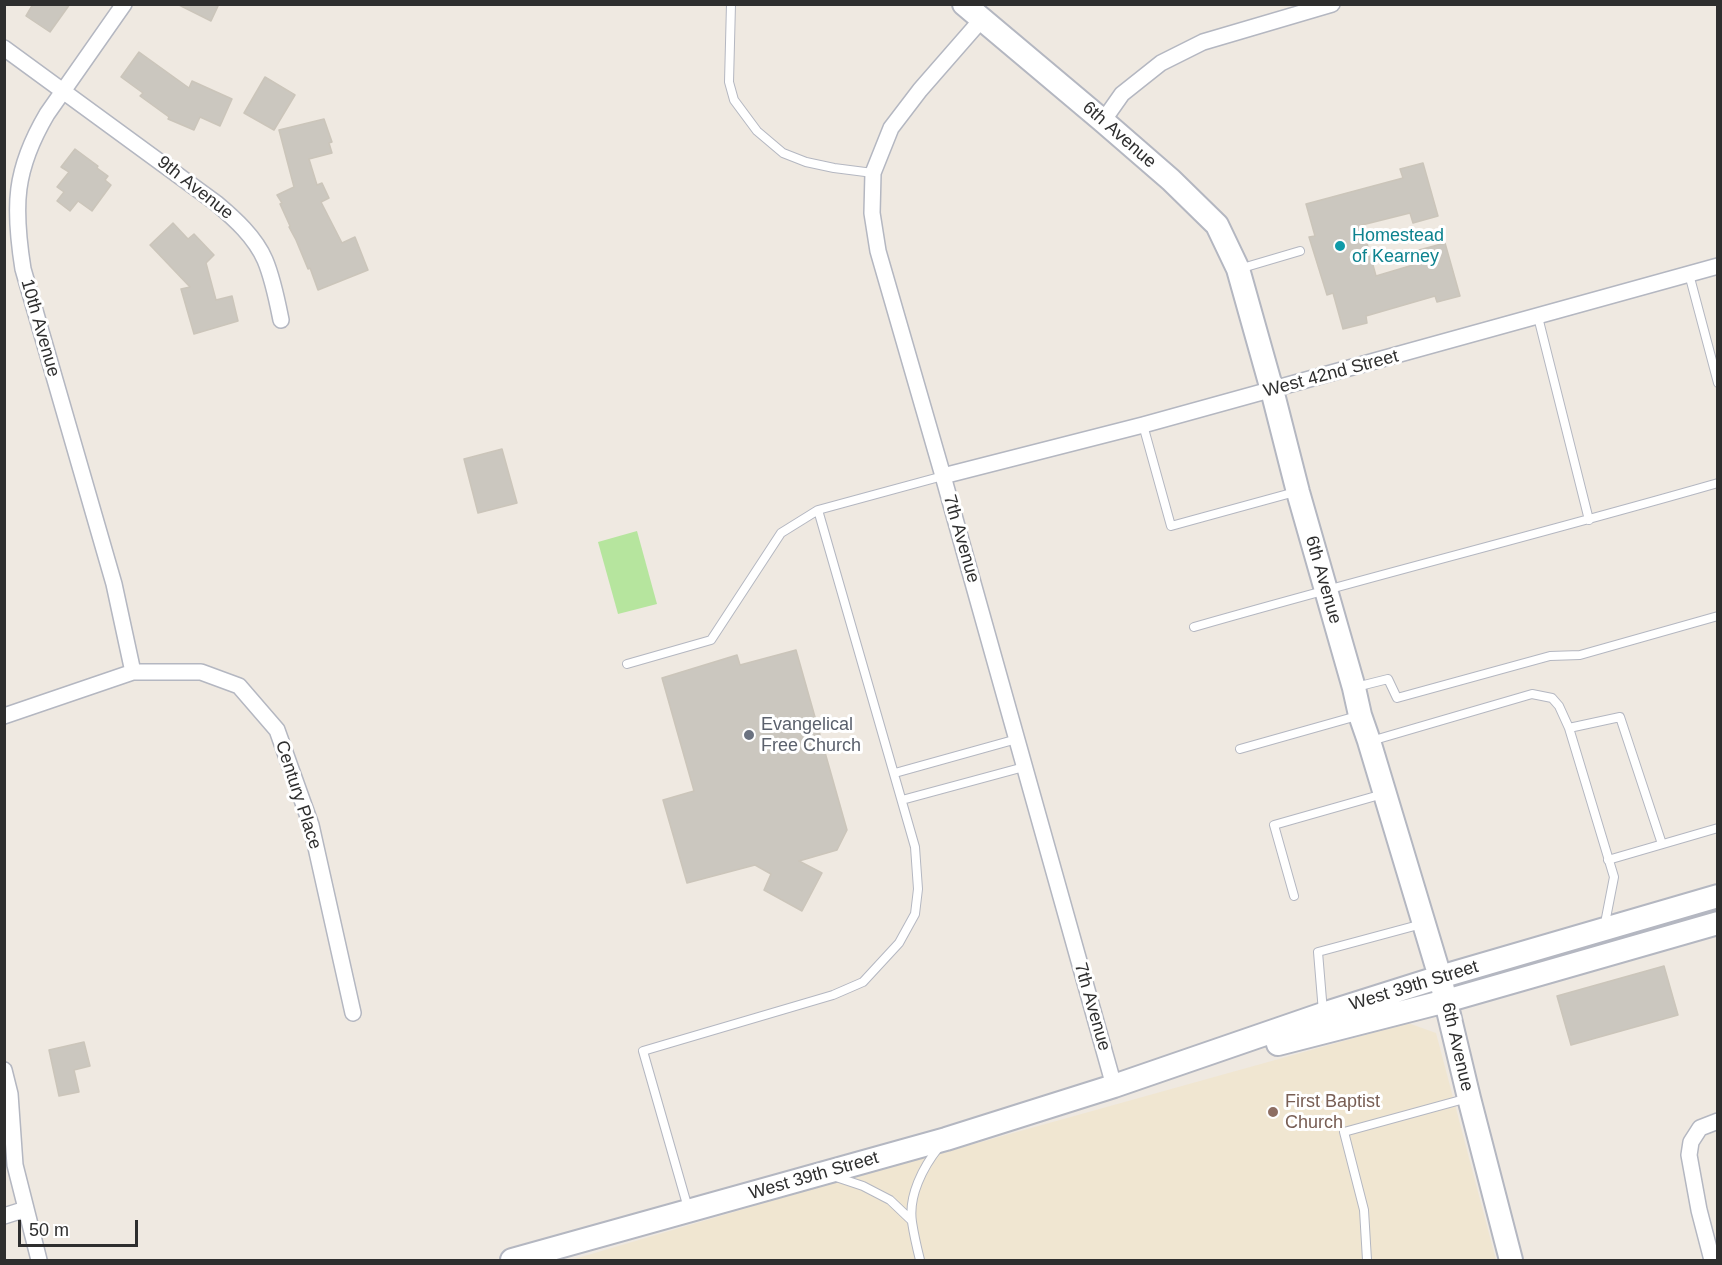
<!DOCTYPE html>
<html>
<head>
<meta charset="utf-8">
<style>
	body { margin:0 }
	#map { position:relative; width:1722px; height:1265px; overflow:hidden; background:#efe9e1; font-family:Helvetica,sans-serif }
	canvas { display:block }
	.frame { position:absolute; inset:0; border:6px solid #2e2e2e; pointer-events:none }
	.scale { position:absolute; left:18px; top:1220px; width:120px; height:27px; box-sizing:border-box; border:3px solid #2e2e2e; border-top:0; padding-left:8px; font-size:18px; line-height:21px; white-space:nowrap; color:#2e2e2e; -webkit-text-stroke:4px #fff; paint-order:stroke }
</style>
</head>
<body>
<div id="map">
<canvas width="1722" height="1265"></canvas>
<div class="frame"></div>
<div class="scale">50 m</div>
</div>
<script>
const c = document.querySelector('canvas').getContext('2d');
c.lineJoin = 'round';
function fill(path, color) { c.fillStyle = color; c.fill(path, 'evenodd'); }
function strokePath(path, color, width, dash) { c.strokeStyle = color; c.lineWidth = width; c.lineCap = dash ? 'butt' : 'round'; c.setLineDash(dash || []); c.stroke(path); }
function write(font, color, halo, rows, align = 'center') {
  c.font = font + ' Helvetica,sans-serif'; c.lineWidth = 6; c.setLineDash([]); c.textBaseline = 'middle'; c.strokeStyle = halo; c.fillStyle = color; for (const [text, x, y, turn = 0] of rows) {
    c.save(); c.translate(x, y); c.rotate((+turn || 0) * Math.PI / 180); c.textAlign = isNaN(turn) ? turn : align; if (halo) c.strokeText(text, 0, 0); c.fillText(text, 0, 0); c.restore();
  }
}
fill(new Path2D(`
	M1408 1023 1436 1033 1496 1260H571L805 1191Z`), '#f0e6d1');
fill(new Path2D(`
	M637 531 657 604 618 614 598 542Z`), '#b6e59e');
const building = new Path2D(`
	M33 4H70L50 32 26 16Z
	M177 4H219L211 21Z
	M139 52 189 88 192 81 232 99 220 126 200 117 194 130 168 119 169 117 140 96 143 93 121 77Z
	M265 77 295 95 274 130 244 113Z
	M324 119 332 142 329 143 332 153 309 159 317 185 322 183 329 198 321 202 342 243 355 237 368 270 318 290 310 268 308 269 296 240 289 227 290 226 280 204 282 203 277 195 294 187 279 130Z
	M75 149 98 166 97 168 108 176 105 180 111 185 92 211 78 201 70 211 57 201 64 192 57 187 69 172 61 167Z
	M1423 163 1438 216 1413 223 1410 213 1362 225 1376 276 1423 262 1419 250 1445 243 1460 296 1437 302 1435 296 1366 316 1367 323 1343 329 1333 293 1327 295 1309 237 1315 236 1306 204 1403 178 1400 169Z
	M173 223 188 239 194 234 214 255 206 263 216 300 232 296 238 321 194 334 181 289 190 287 150 245Z
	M502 449 517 503 478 513 464 459Z
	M796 650 847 830 837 850 799 861 822 873 802 911 764 890 771 874 755 865 687 883 663 800 694 791 662 678 737 655 740 665Z
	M1664 966 1678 1015 1571 1045 1557 996Z
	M84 1042 90 1066 74 1070 79 1092 59 1096 49 1050Z`);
fill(building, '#cbc7bf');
strokePath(building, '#cbc5ba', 1.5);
const lane = new Path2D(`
	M731 4 729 82 734 100 757 131 783 153 806 162 834 168 873 173
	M1239 269 1300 251
	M1689 274 1718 383
	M1538 317 1589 520
	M1143 425 1171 526 1295 492
	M1194 627C1368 577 1544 533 1718 483
	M627 664 711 640 781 533 818 510 943 476
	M1356 687 1388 679 1397 698 1550 656 1580 655 1718 616
	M1569 728 1620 717 1662 844
	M1371 741 1532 694 1552 698 1559 706 1569 728 1614 877 1606 918 1607 926
	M1240 749 1357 716
	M895 773 1017 739
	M902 800 1024 767
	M1608 860 1718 828
	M1294 896 1274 825 1383 794
	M1323 1012 1318 952 1422 924
	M836 1177 863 1186 890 1200 911 1220
	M688 1208 643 1051 833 995 863 982 899 943 915 914 918 889 915 847 818 510
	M920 1260C917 1248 914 1235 912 1222 908 1196 923 1167 939 1147
	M1367 1260 1364 1210 1344 1132 1468 1098`);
const street = new Path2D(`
	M124 4 47 114C14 170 13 206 23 269L114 584 133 672
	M982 19 920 90 891 128 873 173 872 213 878 251 943 476 1114 1086
	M4 48 216 203C235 219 255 237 265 260 273 279 277 300 281 320
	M1103 121 1122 94 1161 63 1203 42 1332 4
	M943 476 1143 425 1718 266
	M4 716 133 672H201L239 686 277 730 311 825 353 1013
	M4 1070 10 1094 15 1165 39 1260
	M4 1216 26 1209
	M1712 1260 1699 1210 1689 1155 1691 1142 1700 1128 1718 1121`);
const secondary = new Path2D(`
	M964 4 1103 121 1171 180 1217 225 1238 269 1272 390 1298 492 1354 688 1360 715 1369 741 1440 977 1469 1098 1511 1260
	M1278 1044 1446 1001 1718 923
	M512 1260 946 1139 1114 1086 1323 1014 1440 977 1718 896`);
strokePath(lane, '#b4b7c1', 10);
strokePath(street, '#b4b7c1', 18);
strokePath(secondary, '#b4b7c1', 26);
strokePath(lane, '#fff', 8);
strokePath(street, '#fff', 15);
strokePath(secondary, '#fff', 22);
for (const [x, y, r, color] of [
	[1340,246,6,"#0f9aa8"],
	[749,735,6,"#6b7280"],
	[1273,1112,6,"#8d6e63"]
]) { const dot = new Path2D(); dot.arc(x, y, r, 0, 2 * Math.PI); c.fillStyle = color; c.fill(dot); strokePath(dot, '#fff', 2); }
write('18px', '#2e2e2e', '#fff', [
	["6th Avenue",1119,135,41],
	["9th Avenue",195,188,38],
	["10th Avenue",40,328,74],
	["West 42nd Street",1331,374,-15],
	["7th Avenue",961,539,74],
	["6th Avenue",1323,580,74],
	["Century Place",298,795,72],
	["West 39th Street",1414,986,-17],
	["7th Avenue",1092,1007,74],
	["6th Avenue",1457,1047,77],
	["West 39th Street",814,1176,-16]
]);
write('18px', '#0d838f', '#fff', [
	["Homestead",1352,236],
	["of Kearney",1352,257]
], 'left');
write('18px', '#5b616d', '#fff', [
	["Evangelical",761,725],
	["Free Church",761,746]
], 'left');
write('18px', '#785e54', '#fff', [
	["First Baptist",1285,1102],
	["Church",1285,1123]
], 'left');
</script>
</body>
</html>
